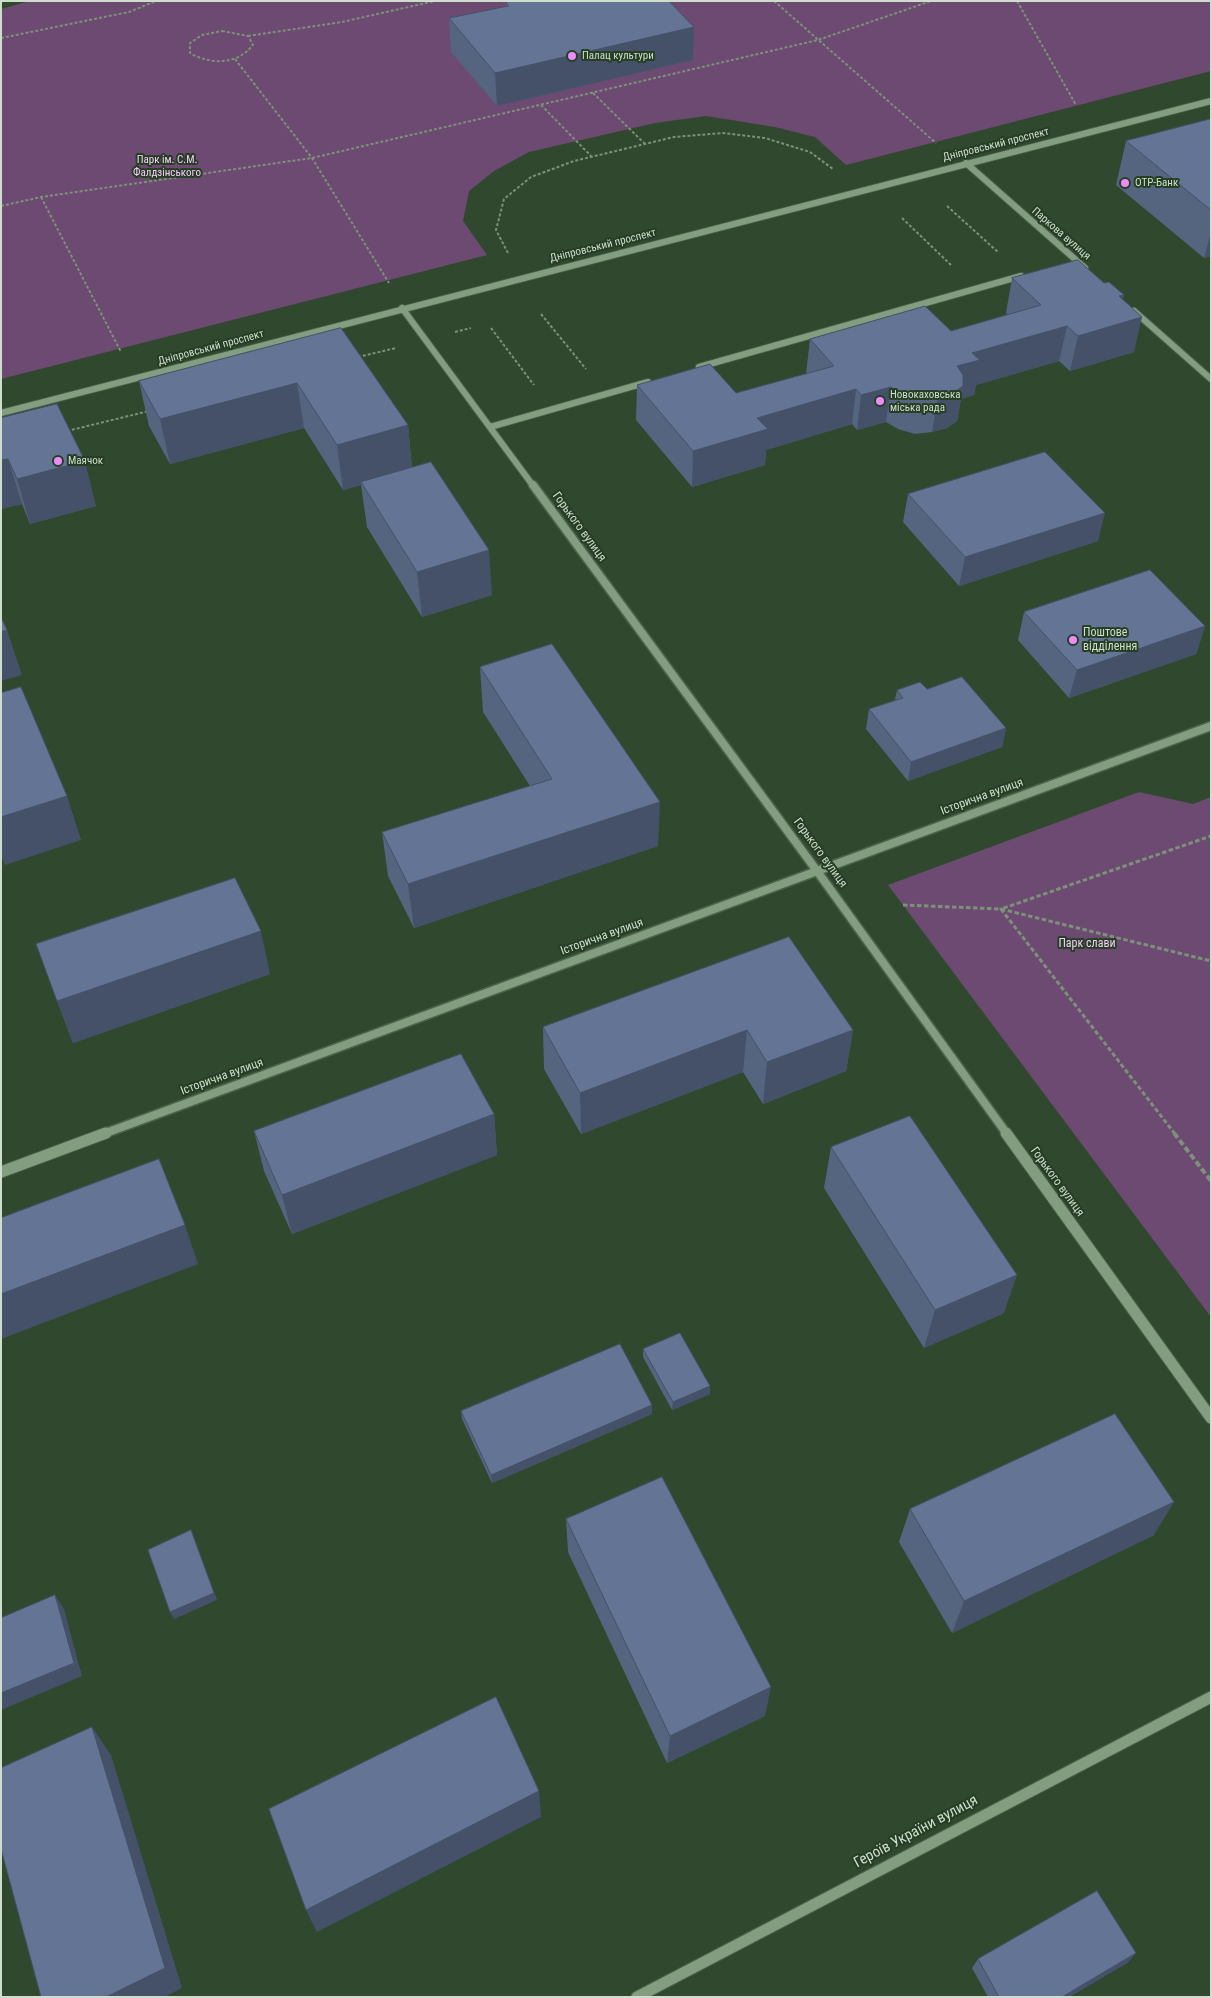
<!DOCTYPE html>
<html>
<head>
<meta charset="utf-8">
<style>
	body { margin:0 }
	#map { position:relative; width:1212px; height:1998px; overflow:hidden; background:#30492e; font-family:"Roboto Condensed",sans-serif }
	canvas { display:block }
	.frame { position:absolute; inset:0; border:2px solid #cfddcd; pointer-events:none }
</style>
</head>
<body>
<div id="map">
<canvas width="1212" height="1998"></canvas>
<div class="frame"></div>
</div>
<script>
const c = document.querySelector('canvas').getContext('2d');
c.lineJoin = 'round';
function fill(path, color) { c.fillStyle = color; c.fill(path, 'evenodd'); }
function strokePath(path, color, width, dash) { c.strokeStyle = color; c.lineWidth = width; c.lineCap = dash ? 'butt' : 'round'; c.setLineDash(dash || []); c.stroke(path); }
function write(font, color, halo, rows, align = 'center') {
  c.font = font + ' "Roboto Condensed",sans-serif'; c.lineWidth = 4; c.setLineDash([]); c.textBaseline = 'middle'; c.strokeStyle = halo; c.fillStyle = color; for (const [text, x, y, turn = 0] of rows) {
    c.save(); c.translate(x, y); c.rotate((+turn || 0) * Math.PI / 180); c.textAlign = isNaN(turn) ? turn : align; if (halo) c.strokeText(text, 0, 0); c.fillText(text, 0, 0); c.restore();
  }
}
fill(new Path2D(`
	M30 1H1211V71L846 165 815 137 775 127 706 116 655 123 529 152 494 171 469 191 463 221 487 255 1 379V9Z
	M1139 792 1193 804 1211 797V1317L888 885Z`), '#6d4a71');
const minorFar2 = new Path2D(`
	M966 163 1085 268
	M402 308 534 487
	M1134 311 1211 379
	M699 367 1021 276
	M1 413 1211 101
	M490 427 648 382`);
const minorFar1 = new Path2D(`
	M533 485 817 871 1007 1134
	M103 1134 1211 726`);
const minor = new Path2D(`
	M1006 1133 1211 1418
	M1 1172 106 1133
	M637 1997 1211 1697`);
strokePath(minorFar2, '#4e624d', 8);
strokePath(minorFar1, '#4e624d', 11);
strokePath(minor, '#4e624d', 13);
strokePath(new Path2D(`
	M774 1 936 143
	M1017 1 1076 105
	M222 31 248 36 253 45C237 65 211 65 190 53V43L202 35Z
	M248 36 342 22 435 1
	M1 38 129 12 156 1
	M235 59 312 158 389 283
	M593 93 645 144
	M541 105 591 156
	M41 197 121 352
	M1 206 41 197 312 158 818 40 931 1
	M947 206 999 253
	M902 218 952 266
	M508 253 496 230 504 199 531 177 574 161 674 137 723 133 765 138 810 152 833 169
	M541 314 586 369
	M491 328 534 385
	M455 332 471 328
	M358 357 396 348
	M67 431 149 411`), '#7c907a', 2, [3, 2]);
strokePath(new Path2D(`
	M903 905 1001 909 1211 961
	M1175 1134 1001 909 1211 836`), '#7c907a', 3, [4.5, 2.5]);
strokePath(new Path2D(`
	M1174 1133 1211 1181`), '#7c907a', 4, [6, 3]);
strokePath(minorFar2, '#829d7f', 6);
strokePath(minorFar1, '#829d7f', 8);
strokePath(minor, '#829d7f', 11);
fill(new Path2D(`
	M505 1H669L693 60 497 106 451 52 449 18 506 6Z
	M1211 119V256L1204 258 1116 185 1126 141Z
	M1012 278 1104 283 1124 295 1122 299 1134 352 1070 371 1059 361 976 385 974 395 961 399 957 421 947 428 932 432 915 434 898 429 886 422 857 430 852 424 766 450 765 465 692 487 636 420 637 385 736 393 806 374 810 339 951 331 1008 315 1006 313Z
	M341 328 408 425 412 468 492 595 422 617 367 527 361 485 343 490 304 428 170 464 149 426 139 381Z
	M1 418 96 506 30 524 22 504 1 509Z
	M908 494 1098 541 959 586 903 522Z
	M1024 612 1205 626 1196 654 1069 698 1018 640Z
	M480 667 658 846 414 928 388 876 382 832 530 786 483 712Z
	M927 689 1006 728 1002 747 908 781 866 729 869 709 895 700 897 690Z
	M36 944 270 974 73 1043Z
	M543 1027 853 1030 846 1071 763 1104 743 1072 581 1134 544 1069Z
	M494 1114 497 1155 292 1234 264 1171 254 1131Z
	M831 1147 1004 1313 924 1348 824 1188Z
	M643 1349 710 1394 672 1410 643 1357Z
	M461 1411 652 1414 492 1483 462 1419Z
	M910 1509 1154 1535 952 1633 899 1542Z
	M566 1519 765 1716 667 1763 568 1552Z
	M1136 1953 1127 1963 1069 1997H988L972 1968 978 1959Z`), '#55647f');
fill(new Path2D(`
	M694 27 693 60 497 106 495 73Z
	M1211 232V256L1204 258Z
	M1124 295 1116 325 1142 317 1134 352 1070 371 1078 336 1119 296Z
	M1067 326 1059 361 976 385 974 395 961 399 957 421 947 428 932 432 938 397 957 366 972 353Z
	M297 383 304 428 170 464 160 419Z
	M891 387 886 422 857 430 861 395Z
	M856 389 852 424 766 450 765 465 692 487 693 451 757 418Z
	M408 425 412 470 361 482V485L343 490 337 445Z
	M8 459 22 504 1 509V460Z
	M85 461 96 506 30 524 17 479Z
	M1105 513 1098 541 959 586 965 557Z
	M489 550 492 595 422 617 417 572Z
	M1205 626 1196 654 1069 698 1077 670Z
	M7 630 22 675 1 681V632Z
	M1006 728 1002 747 908 781 911 762Z
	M67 796 81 840 5 865 1 856V817Z
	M660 802 658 846 414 928 408 884Z
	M261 931 270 974 73 1043 57 1001Z
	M747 1030 743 1072 581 1134 580 1093Z
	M853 1030 846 1071 763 1104 767 1062Z
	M494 1114 497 1155 292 1234 282 1195Z
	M185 1225 198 1264 1 1339V1294Z
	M1017 1275 1004 1313 924 1348 935 1310Z
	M710 1386V1394L672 1410 673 1402Z
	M652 1405V1414L492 1483 491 1475Z
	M1174 1502 1154 1535 952 1633 964 1601Z
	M191 1530 217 1600 174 1619 170 1612Z
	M55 1595 64 1609 82 1676 1 1710V1693Z
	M771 1687 765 1716 667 1763 670 1736Z
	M92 1727 111 1755 182 1988 165 1997H106Z
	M539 1791 541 1817 317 1932 306 1910Z
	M1136 1953 1127 1963 1069 1997H1062Z`), '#455168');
const building = new Path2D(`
	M506 1H669L694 27 495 73 449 18 508 6Z
	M1211 119V210L1126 141Z
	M1078 260 1104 283 1109 282 1124 295 1119 296 1142 317 1078 336 1067 326 972 353 980 360 957 366 963 375V386L953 393 938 397 920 399 903 394 891 387 861 395 856 389 757 418 768 429 693 451 637 385 710 364 736 393 834 366 810 339 925 306 951 331 1041 305 1012 278Z
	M341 328 408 425 337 445 297 383 160 419 139 381Z
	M57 404 85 461 17 479 8 459 1 460V418Z
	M1045 452 1105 513 965 557 908 494Z
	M431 462 489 550 417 572 361 482Z
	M1150 570 1205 626 1077 670 1024 612Z
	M1 617 7 630 1 632Z
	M552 644 660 802 408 884 382 832 552 779 480 667Z
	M962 677 1006 728 911 762 869 709 903 698 897 690 920 682 927 689Z
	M21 687 67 796 1 817V693Z
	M235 878 261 931 57 1001 36 944Z
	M789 937 853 1030 767 1062 747 1030 580 1093 543 1027Z
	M461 1054 494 1114 282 1195 254 1131Z
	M910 1116 1017 1275 935 1310 831 1147Z
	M159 1159 185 1225 1 1294V1218Z
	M680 1333 710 1386 673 1402 643 1349Z
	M620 1344 652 1405 491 1475 461 1411Z
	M1115 1414 1174 1502 964 1601 910 1509Z
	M662 1477 771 1687 670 1736 566 1519Z
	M191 1530 214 1593 170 1612 148 1550Z
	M55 1595 74 1663 1 1693V1618Z
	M496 1697 539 1791 306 1910 269 1809Z
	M92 1727 165 1968 106 1997H41L1 1849V1768Z
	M1097 1891 1136 1953 1062 1997H999L978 1959Z`);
fill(building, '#637494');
strokePath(building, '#455168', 1);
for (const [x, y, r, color] of [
	[572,56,5,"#ed8cf9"],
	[1125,183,5,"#ed8cf9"],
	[880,401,5,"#ed8cf9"],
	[58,461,5,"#ed8cf9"],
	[1073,640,5,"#ed8cf9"]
]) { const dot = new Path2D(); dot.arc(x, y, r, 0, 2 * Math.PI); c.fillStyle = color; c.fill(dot); strokePath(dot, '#263e24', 2); }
write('11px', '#cfddcd', '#263e24', [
	["Палац культури",582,56],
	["ОТР-Банк",1135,183],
	["Новокаховська",890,395],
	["міська рада",890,408],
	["Маячок",68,461]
], 'left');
write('11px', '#cfddcd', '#263e24', [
	["Дніпровський проспект",996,145,-14],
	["Паркова вулиця",1061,234,41],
	["Дніпровський проспект",603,246,-14],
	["Дніпровський проспект",211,348,-15]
]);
write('11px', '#f6cdfa', '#263e24', [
	["Парк ім. С.М.",167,160],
	["Фалдзінського",167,173]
]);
write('12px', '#cfddcd', '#263e24', [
	["Горького вулиця",579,527,54],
	["Історична вулиця",982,797,-20],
	["Горького вулиця",820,853,54],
	["Історична вулиця",602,937,-20],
	["Історична вулиця",222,1077,-20],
	["Горького вулиця",1057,1182,54]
]);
write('12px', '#cfddcd', '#263e24', [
	["Поштове",1083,633],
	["відділення",1083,647]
], 'left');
write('12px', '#f6cdfa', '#263e24', [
	["Парк слави",1087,944]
]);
write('15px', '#cfddcd', '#263e24', [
	["Героїв України вулиця",916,1832,-28]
]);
</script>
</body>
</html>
